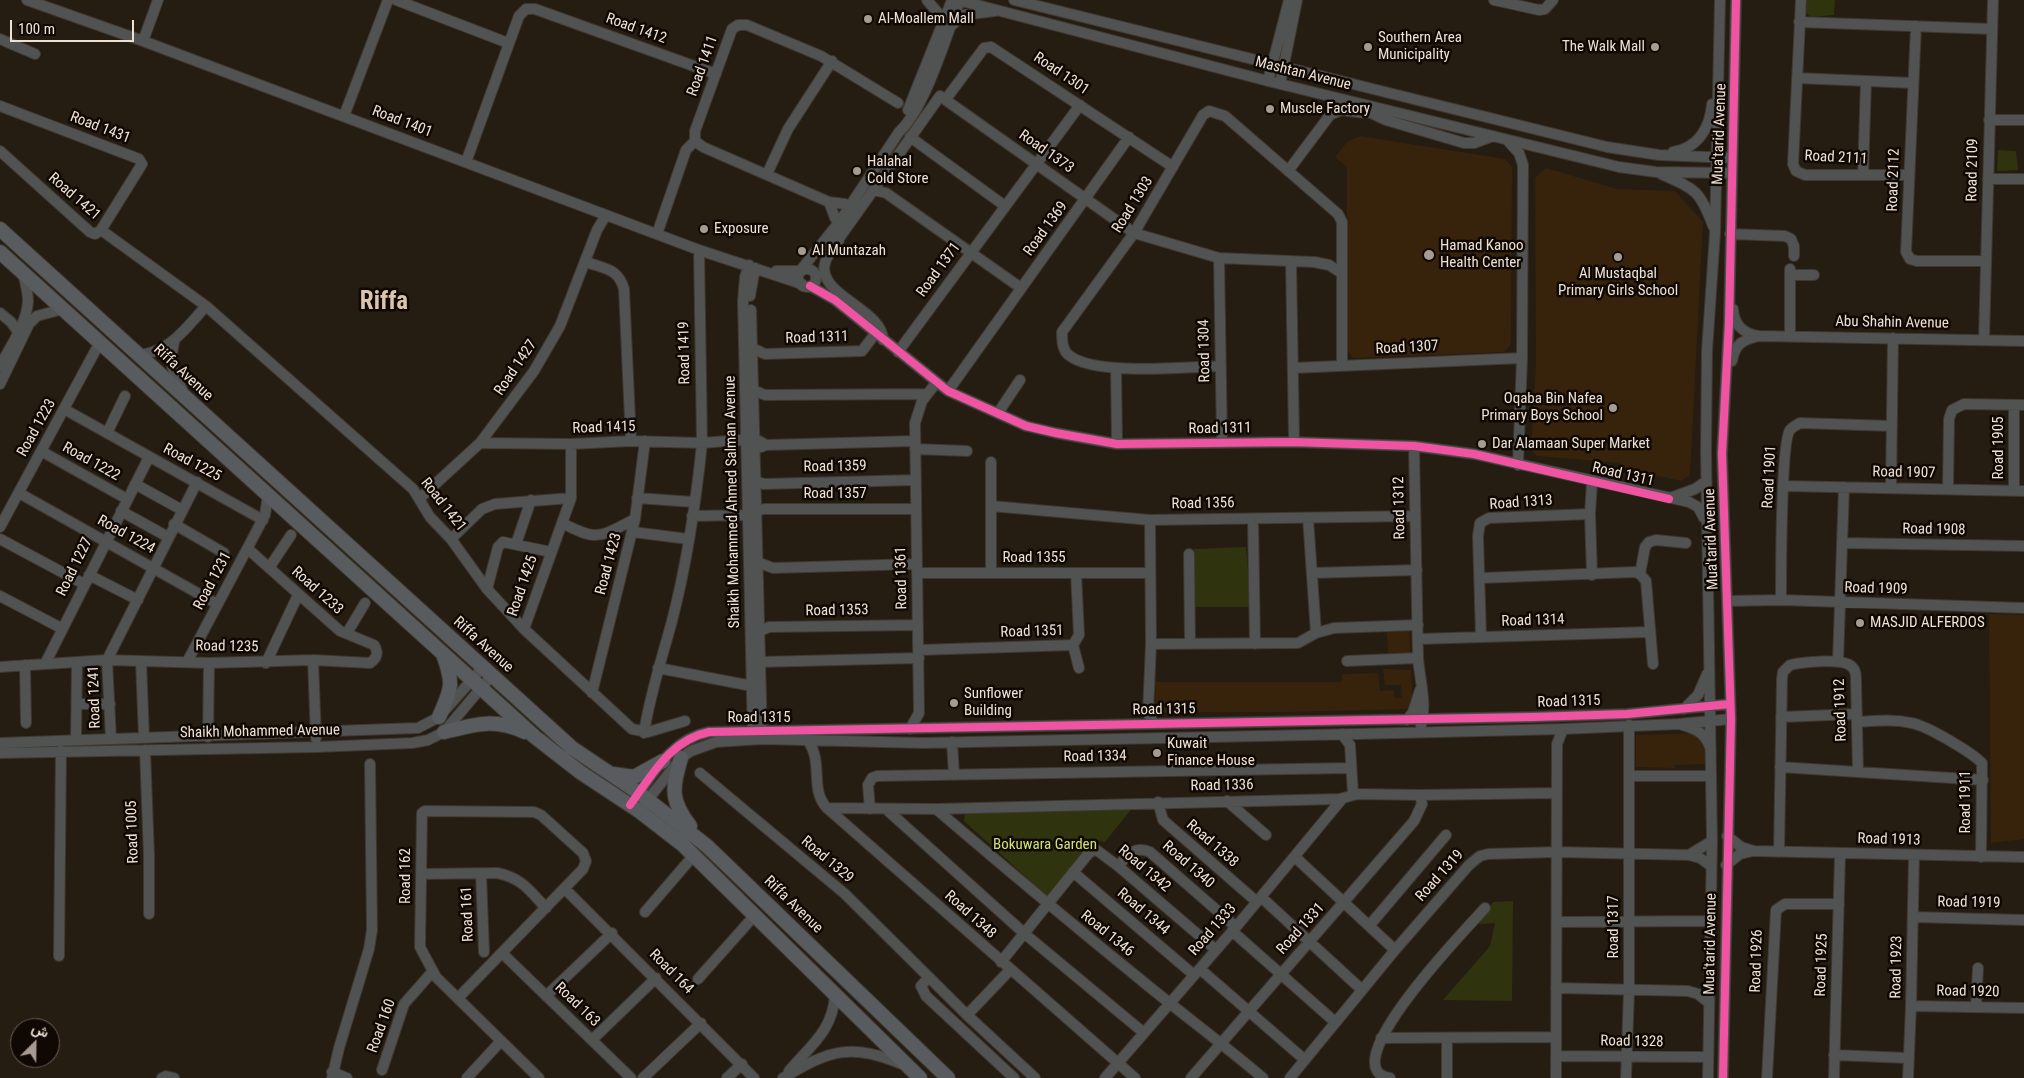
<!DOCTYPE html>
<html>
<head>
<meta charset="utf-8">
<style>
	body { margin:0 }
	#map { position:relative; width:2024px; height:1078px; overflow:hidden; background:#251c12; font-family:"Roboto Condensed",Vazirmatn,sans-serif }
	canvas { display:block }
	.north { position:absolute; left:10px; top:1018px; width:50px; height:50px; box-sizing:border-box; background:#100903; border:1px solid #685f57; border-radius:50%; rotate:23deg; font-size:14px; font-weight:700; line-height:20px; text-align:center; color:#ede1d6 }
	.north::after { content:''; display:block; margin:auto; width:18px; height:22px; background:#a79c91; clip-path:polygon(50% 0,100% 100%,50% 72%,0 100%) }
	.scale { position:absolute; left:10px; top:20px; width:124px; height:22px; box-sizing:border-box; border:2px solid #ede1d6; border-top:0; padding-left:6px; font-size:15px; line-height:18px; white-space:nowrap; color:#ede1d6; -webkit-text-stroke:4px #100903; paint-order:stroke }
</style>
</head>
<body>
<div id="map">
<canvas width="2024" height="1078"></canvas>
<div class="north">ش</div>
<div class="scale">100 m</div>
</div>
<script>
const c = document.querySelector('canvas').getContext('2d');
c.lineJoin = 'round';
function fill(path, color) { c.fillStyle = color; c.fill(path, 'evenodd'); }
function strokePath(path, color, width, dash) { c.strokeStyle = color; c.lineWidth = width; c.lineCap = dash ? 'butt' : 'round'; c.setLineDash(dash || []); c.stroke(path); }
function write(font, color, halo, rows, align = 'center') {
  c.font = font + ' "Roboto Condensed",sans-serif'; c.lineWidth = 5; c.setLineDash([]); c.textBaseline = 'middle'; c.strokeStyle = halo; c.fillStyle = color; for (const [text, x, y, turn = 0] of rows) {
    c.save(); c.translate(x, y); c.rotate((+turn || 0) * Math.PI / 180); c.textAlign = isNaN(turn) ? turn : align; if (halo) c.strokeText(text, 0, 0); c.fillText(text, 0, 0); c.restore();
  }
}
fill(new Path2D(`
	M1360 136 1505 159 1512 167 1511 344 1504 352 1353 358 1346 349 1347 167 1335 157 1347 142Z
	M1546 168 1617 189 1675 191 1703 222 1690 475 1681 481 1635 471V469L1620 468V463L1537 456 1531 449 1536 365 1535 178Z
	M1989 614 2024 615V839L1991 843Z
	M1409 631 1410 654 1388 655 1387 632Z
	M1383 669 1411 670 1413 704 1407 709 1288 712H1156L1155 682H1341L1342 674 1378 673 1380 691 1394 690 1395 698H1402L1401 685H1385Z
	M1697 733 1706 745 1705 764 1675 765V768L1636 767V735Z`), '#37230c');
fill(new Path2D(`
	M1806 0H1835L1834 15 1811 17 1806 13Z
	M1998 150 2016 151 2018 170 1997 171Z
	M1246 547 1251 607H1193L1194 549Z
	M1133 807 1105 842 1095 840 1048 897 964 821 965 810Z
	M1513 901 1512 1001 1443 1000 1490 946 1495 923 1479 924 1493 902Z`), '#2f340f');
const minor = new Path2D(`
	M27 0 143 41 699 250 802 284
	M396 0 508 43
	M927 0 944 20
	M958 0 1268 81 1619 167 1656 172 1732 173
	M1014 0 1607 147 1659 155 1732 158
	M1494 0 1539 10 1545 9 1553 0
	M1801 0 1793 164 1796 171 1805 175H1908
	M1799 22 1992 29
	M951 26 963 15 995 11
	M1916 26 1906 252 1910 259 1917 261H1986
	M0 39 35 54
	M143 41 158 0
	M1797 78 1913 83
	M1268 81 1289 0
	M1280 84 1297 0
	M940 96 1134 233 1219 258 1314 262 1329 265 1340 272
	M946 99 984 48 991 47 1173 167
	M0 106 139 159 142 164 101 230 95 234 90 232 0 151
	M1358 107 1386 120 1464 143H1474L1493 136
	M908 110 952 0
	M344 116 388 0
	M1989 120H2024
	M910 137 1005 206
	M1508 141 1519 153 1523 165 1522 358 1518 465
	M1673 152C1698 148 1710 128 1712 104
	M466 162 519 16 526 9H535L716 74
	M1288 171 1330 115 1341 110 1365 113
	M767 174 788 129 832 61
	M1661 174C1695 189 1700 190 1713 226
	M1863 175 1866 81
	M1988 179H2024
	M873 190 886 193 1021 288
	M829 202 835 218
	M845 204 829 202 703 147 695 141V131L732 29 738 25H747L821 56 898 103
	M101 230 206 306 413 489 430 517 451 539 487 589 524 629 632 729 648 732 685 721
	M657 234 686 150 695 141
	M1730 234 1785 236 1791 239 1794 246V256
	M839 240C834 247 827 255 825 263 816 295 883 309 883 340
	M820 246 831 244 840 237 940 96
	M1219 258 1222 443
	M586 262C605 269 618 268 624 289L631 441
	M1291 262 1294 437
	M749 265 745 277 743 301 753 738
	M798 278a9 9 0 1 1 18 0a9 9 0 1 1-18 0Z
	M776 271H800L840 221 899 132C926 107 946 36 960 0
	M1790 275H1814
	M810 286 835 300 948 391 1026 426 1056 433 1117 444 1293 442 1414 446 1474 454 1689 502 1698 507 1704 518
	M750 296 755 268
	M1733 309C1734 325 1743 333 1758 336
	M751 310 762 738
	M0 313 11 322 18 332
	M1790 336V269
	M1984 340 1993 0
	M174 342C170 362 171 372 182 389
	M752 348 765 354 862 351 875 334
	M898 352 1080 105
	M140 355C171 351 186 328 206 306
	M1732 361C1735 344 1742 340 1759 336L2024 341
	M0 366C10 347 27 323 28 301 28 292 25 282 23 273
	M1220 366C1185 367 1097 376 1070 356 1062 351 1062 340 1062 332L1134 233 1203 115 1209 111 1225 116 1338 214 1342 222V366
	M1116 368 1117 444
	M1293 368 1522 358
	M0 384 29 324 37 316 63 309
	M753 390 765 395 926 394
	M948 391 1129 137
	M64 409 263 520
	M998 413 1020 380
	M107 433 125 396
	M480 443 571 444 631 441 702 443 740 440 759 441 766 445
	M1414 446 1418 658C1420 681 1427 704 1421 726
	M761 447 766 445 915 441
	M915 449 967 451
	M41 451 127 499
	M755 481 764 484 915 480
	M135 484 182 510
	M1784 486 2024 491
	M1891 488 1893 338
	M1948 488 1949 419 1952 410 1964 404 2024 405
	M2014 491V405
	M19 493 217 604
	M420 498 480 443 534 371 560 326 597 230 606 215
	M637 498 694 502
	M1670 498 1695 489 1705 482
	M991 506 1150 520 1415 516
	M121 511 168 537
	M756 511 764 509H915
	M692 516 749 515
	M1308 518 1316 633
	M1253 519 1255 644
	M1150 520 1151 644 1148 713 1154 724
	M562 523C599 542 599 537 635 519
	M174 524 224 553
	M0 527 100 342
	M633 532 688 539
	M0 539 84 584
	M451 539 482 509 495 504 571 498
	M1843 543 2024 546
	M516 544 531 500
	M1189 554 1190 644
	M757 562 773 568 917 564
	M269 568 291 535
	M918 573H1150
	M991 573V462
	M1312 573 1417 570
	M1640 574 1646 581 1653 664
	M1640 574 1645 547 1649 542 1656 540 1686 543
	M89 575 138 600
	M1592 575 1590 514 1592 482
	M1481 578 1635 572 1640 574
	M487 589 498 547 503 542 551 552
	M0 596 61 628
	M1781 600C1781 577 1781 441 1790 430 1792 427 1797 425 1800 423L1892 426
	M1728 601 1781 600 2024 608
	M524 629 571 498V444
	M758 632 769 627 918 625
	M347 633 365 603
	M1481 637 1478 536 1480 523 1489 518 1590 514
	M1418 639 1649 632
	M1151 644 1298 643 1316 633 1334 628 1418 625
	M1073 645 1079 668
	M919 650 1073 645 1079 635 1076 573
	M313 660 316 738
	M141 661 144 738
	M1347 661 1418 658
	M1838 661 1844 487
	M187 662 265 515 268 494
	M759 662 919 658
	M266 663 298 595
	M45 664 149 457
	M25 665 26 723
	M0 667 107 660 209 663 313 660 370 663C377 658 379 653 374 645L340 631 248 549
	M658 668 752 686
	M592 693 635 519 645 441
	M77 704H110
	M1684 709 1698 695 1707 674
	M1781 717 1857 714
	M1407 720 1413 712 1420 690
	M1857 722C1875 721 1893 719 1911 723 1926 725 1971 752 1982 763L1981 857
	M1682 725C1696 729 1705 733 1710 747
	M910 729 919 713 915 423 922 401 936 383
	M644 733C650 694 662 658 672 621 687 563 696 502 702 443L699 250
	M1342 734 1350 745 1353 794
	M208 737 209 663
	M76 739 77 664
	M111 739 107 660 197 482
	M808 741C824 763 809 789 827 808L1135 1078
	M952 742 954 774
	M0 743 418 728 439 717 483 667
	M145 750 149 856V914
	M0 753 317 747 412 743 428 740 444 732 492 675
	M1780 767 1983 780
	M700 773 845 894 967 1015 1035 1078
	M1629 776H1711
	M636 797C656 769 673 739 709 732L1533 717 1627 714 1730 704
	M1227 801 1266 835
	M1158 802 1163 820 1257 902
	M827 808 936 809 1339 799 1358 794 1420 795 1557 793
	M870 809 868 785 872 778 877 776 1350 768
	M886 809 1025 934 1144 1033
	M936 809C1004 867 1072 924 1141 980 1181 1013 1223 1044 1263 1078
	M639 811 681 758 691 751 716 742 762 739 923 743 1357 734 1563 729 1679 724 1731 719
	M1727 836 1741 847 1754 851 2024 857
	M1779 852 1782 679 1783 672 1790 665C1802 662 1842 658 1851 666 1856 670 1856 675 1856 681L1858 772
	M1689 855 1712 841
	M1295 857 1395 950
	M1726 865 1740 854 1753 851
	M1118 866C1128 855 1135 845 1150 852L1236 927
	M1073 872 1194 975
	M421 874 497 873C522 878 529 890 546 908
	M481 874 484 952
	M565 889 754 1078
	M1261 897 1362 990
	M645 912 694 855
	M1913 917 2024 920
	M1558 922 1709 921
	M1369 926 1446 835
	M1232 931 1335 1022
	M502 953 631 1078
	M59 956 61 751
	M1001 962 1088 854 1095 849 1118 866 1216 950
	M1200 969 1305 1060
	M929 977 921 986 926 996 1014 1078
	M698 979 755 915
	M1556 988 1688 991 1698 994 1708 1002
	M546 996 612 933
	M458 998 583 869 586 861 583 853 541 815 534 812 425 811 422 813 420 947 436 977 539 1078
	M1911 1006 2024 1008
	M1976 1006 1978 968
	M967 1015 1010 970
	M1381 1038 1556 1037
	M592 1040 656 978
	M1834 1055 1908 1058
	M1556 1056 1708 1057
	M382 1070 404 1004 433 971
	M789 1071C811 1045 833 1030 835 995
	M332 1072 347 1078
	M162 1078 166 1076 174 1078
	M332 1078 339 1048 369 949 372 930 370 764
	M467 1078 501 1041
	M643 1078 701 1023
	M727 1078 742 1064
	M783 1078C831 1049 851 1043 904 1065
	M1105 1078 1236 927 1342 799
	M1191 1078 1414 821 1422 804 1420 795
	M1290 1078 1395 950 1469 865 1480 856 1488 854 1558 852 1689 855 1700 858 1711 866
	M1390 1078C1329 1069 1471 924 1485 908
	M1447 1078V1038
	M1556 1078 1557 744 1563 729
	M1626 1078 1629 990V725
	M1708 1078 1712 841 1706 452 1707 351 1715 233 1720 0
	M1723 1078 1731 719 1722 454 1729 323 1736 0
	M1767 1078 1776 910 1785 904H1839
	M1834 1078 1840 854
	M1908 1078 1911 1006 1914 856`);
const major = new Path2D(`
	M0 229 572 748 639 793 707 846 948 1078
	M0 252 535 737 580 772 639 811 683 845 920 1078
	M439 717C452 688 454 684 443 654
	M444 732C476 724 494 718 525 732
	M681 758C672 788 670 800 690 826
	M613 774 634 777 663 761`);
strokePath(minor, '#3f382f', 12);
strokePath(major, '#3f382f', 16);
strokePath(minor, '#515252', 10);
strokePath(major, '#585c5e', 14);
strokePath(new Path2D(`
	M810 286 835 300 948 391 1026 426 1056 433 1117 444 1293 442 1414 446 1474 454 1669 499
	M630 805C652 775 670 740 709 732L1533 717 1627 714 1730 704
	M1723 1078 1731 719 1722 454 1729 323 1736 0`), '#f153a3', 8);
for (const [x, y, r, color] of [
	[868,19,5,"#a79c91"],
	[1368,47,5,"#a79c91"],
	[1655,47,5,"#a79c91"],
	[1270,109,5,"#a79c91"],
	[857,171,5,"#a79c91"],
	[704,229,5,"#a79c91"],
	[802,251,5,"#a79c91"],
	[1429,255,6,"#a79c91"],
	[1618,257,5,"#a79c91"],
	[1613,408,5,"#a79c91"],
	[1482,444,5,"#a79c91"],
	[1860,623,5,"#a79c91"],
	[954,703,5,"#a79c91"],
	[1157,753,5,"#a79c91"]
]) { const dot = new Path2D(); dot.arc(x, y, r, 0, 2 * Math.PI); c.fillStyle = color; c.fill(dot); strokePath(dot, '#100903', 2); }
write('15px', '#ede1d6', '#100903', [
	["Al-Moallem Mall",878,19],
	["Southern Area",1378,38],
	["Municipality",1378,55],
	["The Walk Mall",1645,47,"right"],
	["Muscle Factory",1280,109],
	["Halahal",867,162],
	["Cold Store",867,179],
	["Exposure",714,229],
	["Hamad Kanoo",1440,246],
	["Health Center",1440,263],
	["Al Muntazah",812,251],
	["Al Mustaqbal",1618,274,"center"],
	["Primary Girls School",1618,291,"center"],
	["Oqaba Bin Nafea",1603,399,"right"],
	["Primary Boys School",1603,416,"right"],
	["Dar Alamaan Super Market",1492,444],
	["MASJID ALFERDOS",1870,623],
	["Sunflower",964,694],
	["Building",964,711],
	["Kuwait",1167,744],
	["Finance House",1167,761]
], 'left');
write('15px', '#ede1d6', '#100903', [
	["Road 1412",636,29,20],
	["Road 1411",703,66,-70],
	["Road 1301",1061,74,34],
	["Mashtan Avenue",1303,74,14],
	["Road 1401",402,122,21],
	["Road 1431",100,128,21],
	["Mua'tarid Avenue",1720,134,-88],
	["Road 1373",1046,152,35],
	["Road 2111",1836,158,3],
	["Road 2109",1973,170,-89],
	["Road 2112",1894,180,-88],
	["Road 1421",74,197,41],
	["Road 1303",1133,205,-58],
	["Road 1369",1046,229,-54],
	["Road 1371",939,270,-54],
	["Abu Shahin Avenue",1892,323,1],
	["Road 1311",817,338,-2],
	["Road 1307",1407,348,-3],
	["Road 1304",1205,351,-91],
	["Road 1419",685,353,-91],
	["Road 1427",516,368,-56],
	["Riffa Avenue",183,373,43],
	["Road 1223",37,428,-61],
	["Road 1415",604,428,-2],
	["Road 1311",1220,429,-1],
	["Road 1905",1999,448,-90],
	["Road 1222",91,462,29],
	["Road 1225",192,463,28],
	["Road 1359",835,467,-1],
	["Road 1907",1904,473,1],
	["Road 1311",1623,475,13],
	["Road 1901",1770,477,-87],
	["Road 1357",835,494],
	["Shaikh Mohammed Ahmed Salman Avenue",733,502,-91],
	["Road 1313",1521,503,-4],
	["Road 1356",1203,504,-1],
	["Road 1421",443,505,52],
	["Road 1312",1400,508,-91],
	["Road 1908",1934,530,1],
	["Road 1224",126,535,29],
	["Mua'tarid Avenue",1712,539,-92],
	["Road 1355",1034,558],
	["Road 1423",609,564,-75],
	["Road 1227",75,567,-64],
	["Road 1361",902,578,-91],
	["Road 1231",213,581,-62],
	["Road 1425",523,586,-71],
	["Road 1909",1876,589,2],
	["Road 1233",317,591,42],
	["Road 1353",837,611,-1],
	["Road 1314",1533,621,-2],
	["Road 1351",1032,632,-2],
	["Riffa Avenue",483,645,42],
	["Road 1235",227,647,1],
	["Road 1241",95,697,-92],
	["Road 1315",1569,702,-2],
	["Road 1315",1164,710,-1],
	["Road 1912",1841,710,-92],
	["Road 1315",759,718],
	["Shaikh Mohammed Avenue",260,732,-1],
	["Road 1334",1095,757,-1],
	["Road 1336",1222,786,-1],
	["Road 1911",1966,802,-90],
	["Road 1005",133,832,-92],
	["Road 1913",1889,840,2],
	["Road 1338",1212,844,41],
	["Road 1329",827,860,40],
	["Road 1340",1188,865,41],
	["Road 1342",1144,869,40],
	["Road 162",406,876,-90],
	["Road 1319",1440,876,-48],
	["Road 1919",1969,903,1],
	["Riffa Avenue",793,905,44],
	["Road 1344",1143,912,40],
	["Road 161",468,914,-92],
	["Road 1348",970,915,42],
	["Road 1317",1614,927,-90],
	["Road 1331",1301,929,-48],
	["Road 1333",1213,930,-49],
	["Road 1346",1107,934,39],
	["Mua'tarid Avenue",1711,944,-89],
	["Road 1926",1757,961,-88],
	["Road 1925",1822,965,-88],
	["Road 1923",1897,967,-89],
	["Road 164",671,972,45],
	["Road 1920",1968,992,1],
	["Road 163",577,1005,44],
	["Road 160",382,1026,-70],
	["Road 1328",1632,1042,1]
]);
write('15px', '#cce277', '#100903', [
	["Bokuwara Garden",1045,845]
]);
write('bold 25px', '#dbc4ad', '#100903', [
	["Riffa",384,303]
]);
</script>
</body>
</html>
